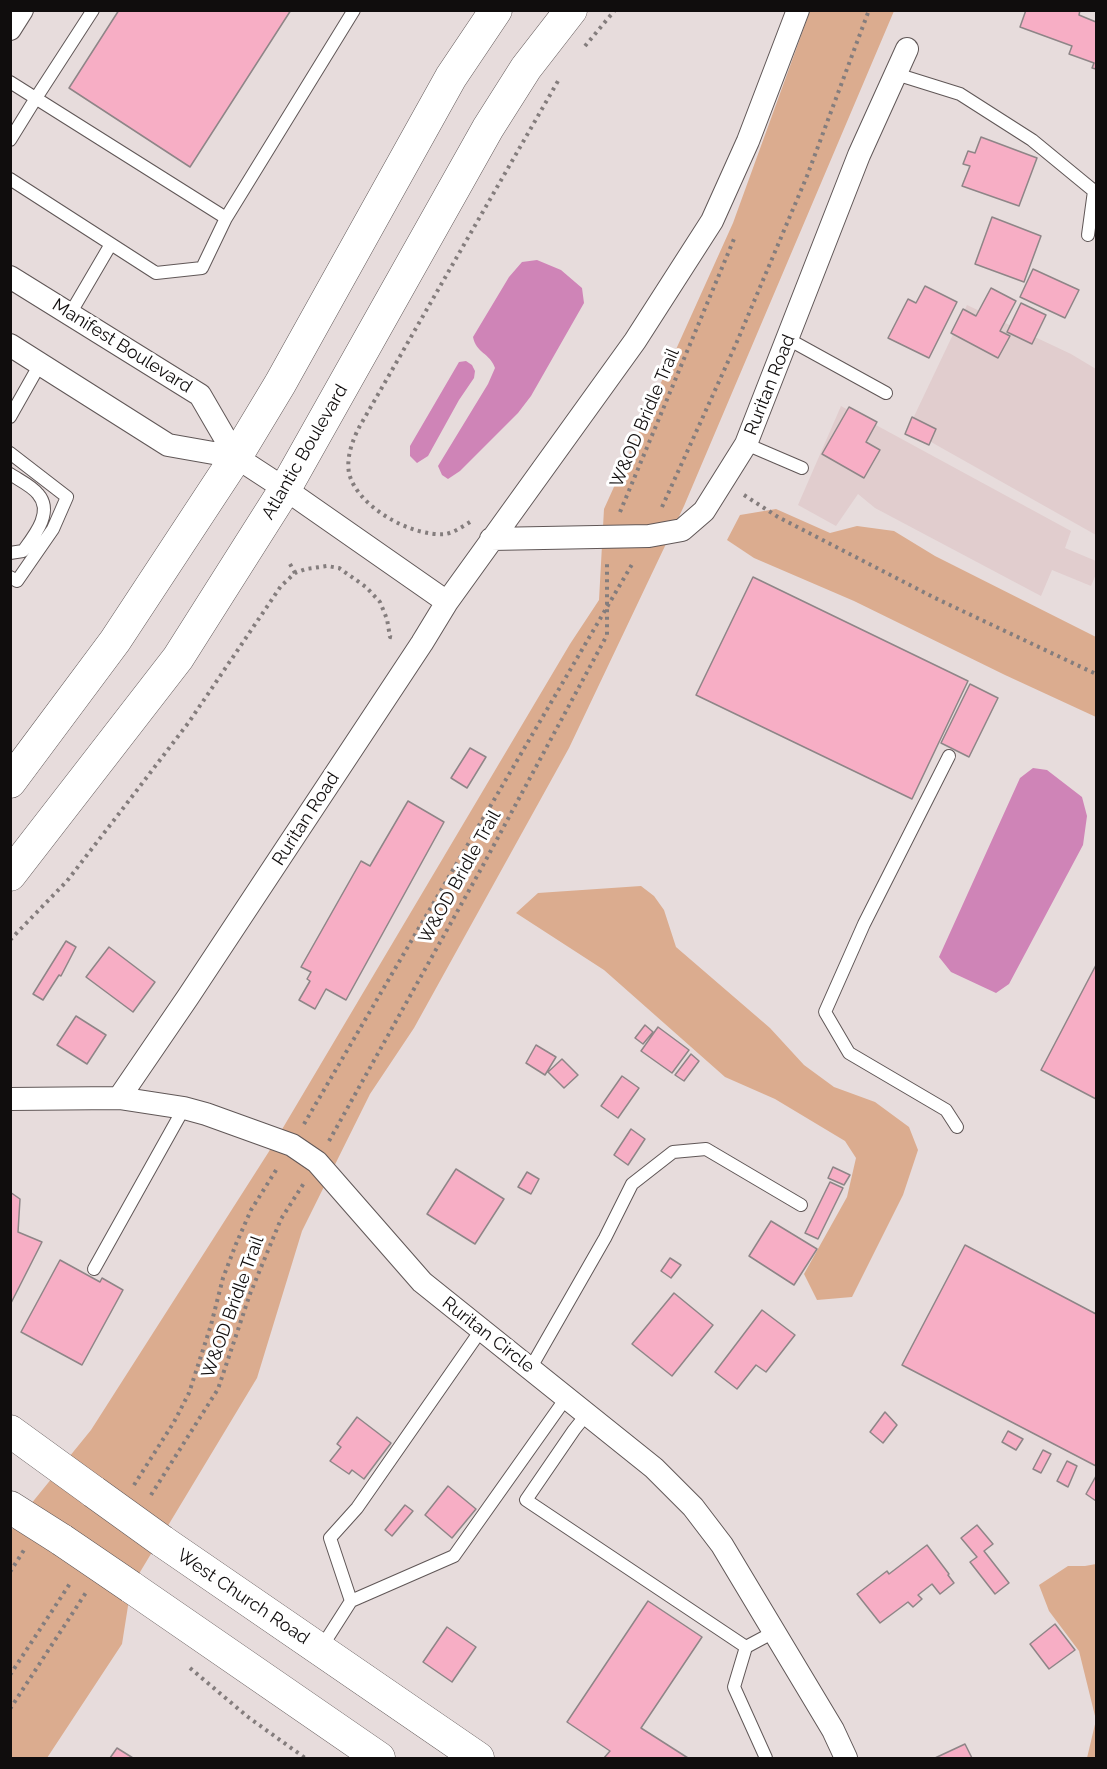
<!DOCTYPE html>
<html>
<head>
<meta charset="utf-8">
<style>
	body { margin:0 }
	#map { position:relative; width:1107px; height:1769px; overflow:hidden; background:#e7dcdc; font-family:Raleway,sans-serif }
	canvas { display:block }
	.frame { position:absolute; inset:0; border:12px solid #100d0d; pointer-events:none }
</style>
</head>
<body>
<div id="map">
<canvas width="1107" height="1769"></canvas>
<div class="frame"></div>
</div>
<script>
const c = document.querySelector('canvas').getContext('2d');
c.lineJoin = 'round';
function fill(path, color) { c.fillStyle = color; c.fill(path, 'evenodd'); }
function strokePath(path, color, width, dash) { c.strokeStyle = color; c.lineWidth = width; c.lineCap = dash ? 'butt' : 'round'; c.setLineDash(dash || []); c.stroke(path); }
function write(font, color, halo, rows, align = 'center') {
  c.font = font + ' Raleway,sans-serif'; c.lineWidth = 6; c.setLineDash([]); c.textBaseline = 'middle'; c.strokeStyle = halo; c.fillStyle = color; for (const [text, x, y, turn = 0] of rows) {
    c.save(); c.translate(x, y); c.rotate((+turn || 0) * Math.PI / 180); c.textAlign = isNaN(turn) ? turn : align; if (halo) c.strokeText(text, 0, 0); c.fillText(text, 0, 0); c.restore();
  }
}
fill(new Path2D(`
	M967 305 1071 354 1096 369V535L908 429Z
	M841 406 1071 531 1065 548 1096 561V574L1091 586 1052 570 1041 596 875 508 858 494 836 526 798 505Z`), '#e1cdce');
fill(new Path2D(`
	M810 11H894L684 506 569 748 414 1028 370 1094 302 1231 257 1378 131 1587 122 1644 47 1758H11V1531L22 1515 91 1430 268 1153 570 644 599 600 604 509 733 223Z
	M776 509 830 533 857 526 894 531 935 556 1096 637V717L1005 675 854 601 754 558 727 540 740 515Z
	M641 886 654 896 664 910 676 947 770 1028 804 1065 834 1087 875 1102 909 1127 918 1150 903 1195 852 1297 817 1300 804 1274 847 1197 856 1158 845 1141 775 1099 725 1077 604 970 516 913 538 893Z
	M1096 1564V1758H1087L1096 1720 1079 1651 1049 1611 1039 1585 1068 1566H1085Z`), '#dbac8f');
fill(new Path2D(`
	M537 260 561 270 582 288 584 303 531 396 518 413 460 471 448 479 442 475 438 466 488 384 495 368C490 353 476 353 473 337L509 277 522 262Z
	M466 361 472 365 475 371 474 378 459 400 428 456 417 463 410 456V446L459 362Z
	M1033 768 1047 770 1082 797 1087 816 1083 845 1009 984 996 993 951 972 939 957 1020 778Z`), '#cf84b7');
const building = new Path2D(`
	M119 10H291L190 167 69 88Z
	M1026 10H1080L1079 15 1096 22V69L1092 68 1094 63 1069 54 1072 46 1020 27Z
	M981 137 1037 158 1019 206 962 186 970 166 963 164 968 151 975 153Z
	M992 217 1041 236 1024 282 975 264Z
	M1033 269 1079 290 1065 318 1020 297Z
	M925 286 957 302 929 358 888 338 908 299 916 303Z
	M991 288 1016 301 1000 331 1010 336 998 358 951 333 963 309 976 316Z
	M1021 303 1046 315 1032 344 1007 332Z
	M849 407 877 422 866 442 880 450 864 478 822 454Z
	M912 417 936 429 929 445 905 434Z
	M753 577 968 681 912 799 696 695Z
	M970 684 998 698 969 757 941 743Z
	M470 748 486 757 467 788 451 778Z
	M408 801 444 822 346 1000 326 989 315 1009 299 1000 310 981 307 979 311 972 301 967 361 861 370 866Z
	M66 941 76 947 61 976 59 975 43 1000 33 994Z
	M109 947 155 982 133 1012 86 977Z
	M1096 965V1099L1041 1070Z
	M76 1016 106 1035 87 1064 57 1045Z
	M645 1025 653 1032 643 1044 635 1038Z
	M658 1027 689 1050 672 1073 641 1051Z
	M536 1045 556 1057 545 1075 526 1063Z
	M691 1054 699 1061 684 1081 675 1075Z
	M562 1059 578 1075 564 1088 548 1072Z
	M622 1076 639 1088 618 1118 601 1106Z
	M631 1129 645 1139 628 1165 614 1155Z
	M833 1167 850 1175 844 1185 828 1178Z
	M456 1169 504 1199 475 1244 427 1214Z
	M527 1172 539 1179 531 1194 518 1187Z
	M830 1182 843 1188 818 1239 805 1233Z
	M10 1192 20 1199 18 1232 42 1242 10 1305Z
	M771 1221 817 1249 794 1285 749 1256Z
	M965 1245 1096 1314V1466L902 1365Z
	M670 1258 681 1265 671 1278 661 1271Z
	M60 1260 100 1282 102 1278 123 1290 82 1365 21 1332Z
	M674 1293 713 1325 672 1376 632 1344Z
	M762 1310 795 1335 766 1372 756 1365 737 1389 715 1372Z
	M885 1412 897 1425 883 1443 870 1432Z
	M357 1417 391 1443 364 1479 352 1470 349 1474 330 1461 341 1447 337 1444Z
	M1008 1431 1023 1439 1016 1450 1002 1442Z
	M1043 1450 1051 1454 1041 1473 1033 1469Z
	M1067 1461 1077 1466 1068 1487 1057 1481Z
	M1096 1476V1501L1086 1494Z
	M448 1486 476 1509 452 1538 425 1515Z
	M405 1505 413 1511 392 1536 385 1530Z
	M977 1525 993 1544 984 1551 1009 1583 995 1594 970 1562 977 1557 961 1538Z
	M927 1545 949 1574 948 1575 954 1583 940 1594 932 1584 918 1595 922 1599 913 1607 908 1602 880 1623 857 1594 887 1571 889 1574Z
	M648 1601 702 1637 641 1728 688 1758H604L610 1751 567 1722Z
	M1055 1624 1075 1650 1049 1669 1030 1644Z
	M447 1627 476 1647 452 1682 423 1662Z
	M965 1744 972 1758H935Z
	M117 1748 133 1758H110Z`);
fill(building, '#f7aec5');
strokePath(building, '#8e8587', 1.5);
const service = new Path2D(`
	M896 74 960 94 1032 140 1094 191 1088 235
	M10 82 226 218 354 10
	M10 140 36 98 93 10
	M10 179 156 273 202 268 226 218
	M70 314 111 244
	M788 339 886 393
	M10 417 40 364
	M746 444 802 468
	M10 453 67 497 53 529 17 581 10 577
	M10 474C19 480 32 486 38 494 54 512 34 536 23 551L10 553
	M949 756 864 924 825 1012 849 1053 946 1110 957 1127
	M94 1269 184 1108
	M481 1330 357 1508 330 1538 351 1601 454 1556 566 1398
	M530 1369 605 1238 632 1184 673 1152 706 1149 801 1205
	M586 1415 574 1430 526 1500 746 1647 774 1632
	M746 1647 734 1687 766 1758
	M321 1648 351 1601`);
const minor = new Path2D(`
	M10 29 22 10
	M10 277 200 395 236 457
	M10 345 168 445 236 457 285 489 447 602
	M491 539 649 536 682 530 704 511 746 444 859 155 907 49
	M119 1098 188 997 422 643 447 602 635 341 712 221 748 141 798 10
	M10 1099 119 1098 184 1108 206 1114 292 1145 317 1162 422 1282 654 1468 693 1507 722 1545 833 1730 846 1758`);
const secondary = new Path2D(`
	M10 782 115 641 236 457 280 384 451 77 496 10
	M10 875 178 658 285 489 488 128 526 68 571 10
	M10 1431 94 1492
	M10 1507 62 1540
	M162 1541 478 1758
	M131 1587 379 1758`);
strokePath(service, '#605757', 14);
strokePath(minor, '#605757', 24);
strokePath(secondary, '#605757', 33);
strokePath(new Path2D(`
	M585 46 615 10
	M744 495 778 517 935 598 1096 674
	M662 507 736 344 807 176 869 10
	M620 512 734 239
	M470 522C462 527 453 533 445 534 412 537 357 507 349 473 346 457 353 438 361 424L558 81
	M290 564 295 573
	M10 940 67 881 121 811 189 722 281 586 295 573 306 569 327 566 339 568 366 587 380 602 387 619 390 637 395 638
	M304 1124 634 561
	M329 1141 481 869 607 635V563
	M134 1485 174 1422 189 1393 211 1325 223 1278 236 1244 251 1210 278 1167
	M151 1495 218 1389 250 1294 281 1219 304 1183
	M10 1572 24 1550
	M190 1668 248 1717 305 1758
	M10 1675 71 1582
	M10 1709 87 1591`), '#847d7d', 4, [3, 4.5]);
strokePath(service, '#fff', 12);
strokePath(minor, '#fff', 22);
strokePath(secondary, '#fff', 32);
const secondaryBridge = new Path2D(`
	M94 1492 162 1541
	M62 1540 131 1587`);
strokePath(secondaryBridge, '#605757', 33, []);
strokePath(secondaryBridge, '#fff', 32);
write('18px', '#100d0d', '#fff', [
	["Manifest Boulevard",122,346,32],
	["Ruritan Road",770,385,-68],
	["W&OD Bridle Trail",645,418,-67],
	["Atlantic Boulevard",305,452,-60],
	["Ruritan Road",306,819,-57],
	["W&OD Bridle Trail",460,877,-61],
	["W&OD Bridle Trail",233,1307,-70],
	["Ruritan Circle",488,1335,38],
	["West Church Road",243,1597,34]
]);
</script>
</body>
</html>
